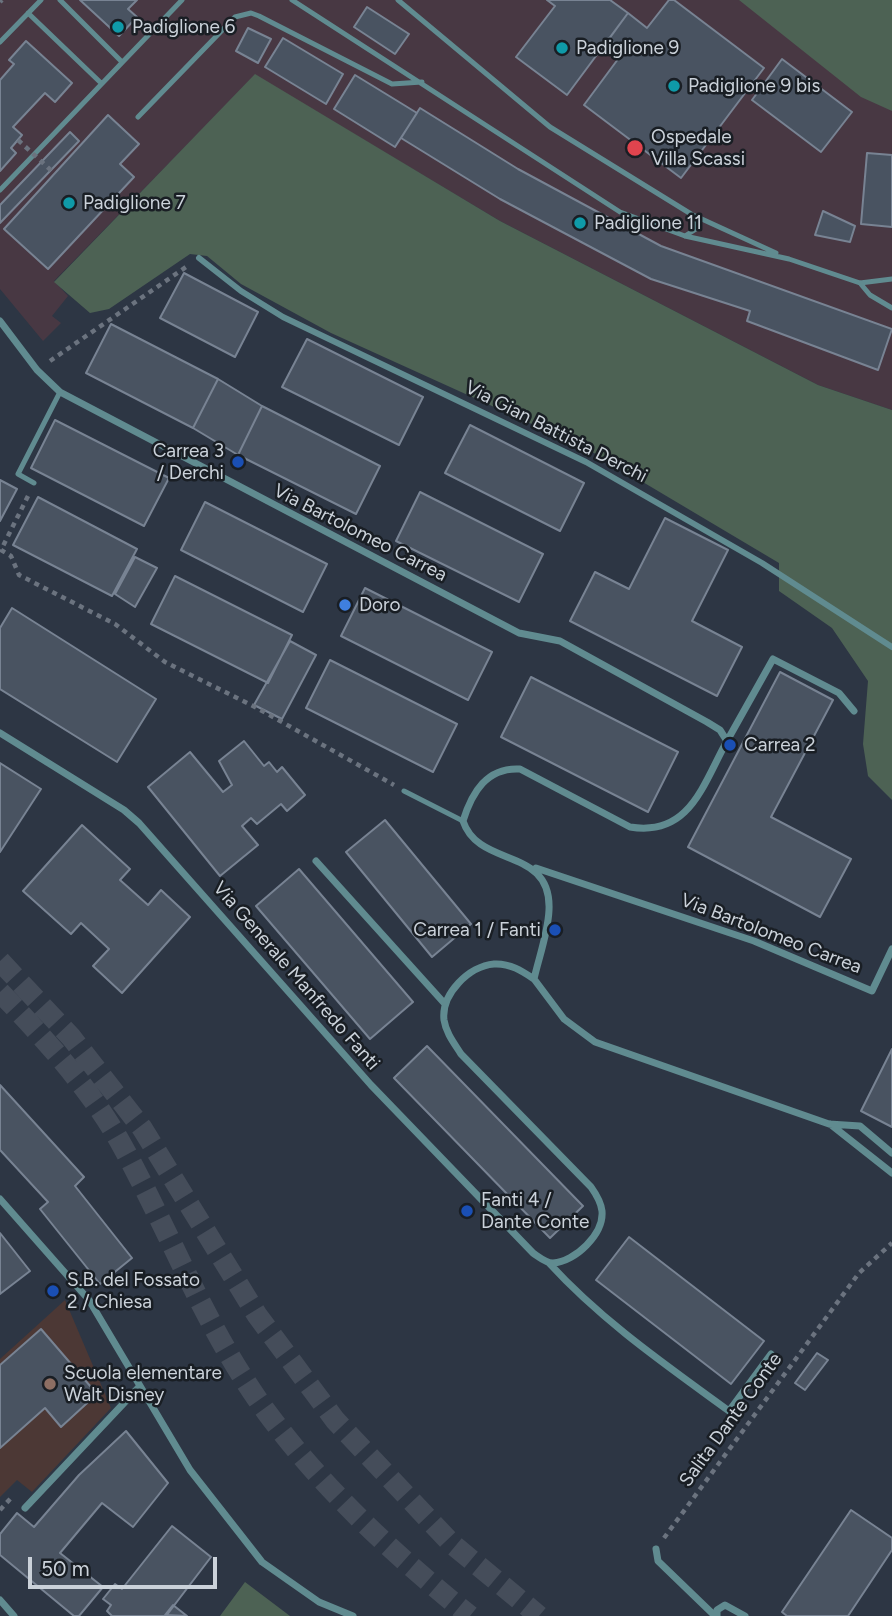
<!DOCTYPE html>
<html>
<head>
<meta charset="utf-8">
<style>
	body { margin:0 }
	#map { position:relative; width:892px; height:1616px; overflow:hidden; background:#2d3644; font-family:Figtree,sans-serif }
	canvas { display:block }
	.scale { position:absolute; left:28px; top:1557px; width:189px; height:32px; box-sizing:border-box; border:4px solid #cbd2da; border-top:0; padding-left:9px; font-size:21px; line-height:24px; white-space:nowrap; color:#cbd2da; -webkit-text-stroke:5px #191e24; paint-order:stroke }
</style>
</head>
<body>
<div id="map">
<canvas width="892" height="1616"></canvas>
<div class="scale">50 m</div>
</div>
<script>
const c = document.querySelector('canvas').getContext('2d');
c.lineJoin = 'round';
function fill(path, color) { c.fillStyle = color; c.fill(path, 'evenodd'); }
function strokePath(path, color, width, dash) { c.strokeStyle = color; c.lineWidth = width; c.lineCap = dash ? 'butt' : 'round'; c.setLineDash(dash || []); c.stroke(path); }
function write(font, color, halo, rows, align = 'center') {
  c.font = font + ' Figtree,sans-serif'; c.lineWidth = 5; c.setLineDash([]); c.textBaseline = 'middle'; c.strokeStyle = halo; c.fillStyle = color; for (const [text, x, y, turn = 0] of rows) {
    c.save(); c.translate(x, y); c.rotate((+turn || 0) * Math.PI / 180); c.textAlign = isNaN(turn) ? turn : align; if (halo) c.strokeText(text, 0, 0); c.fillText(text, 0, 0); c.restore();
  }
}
fill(new Path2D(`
	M65 1300 111 1408 32 1492 17 1480 0 1497V1359Z`), '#4c3835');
fill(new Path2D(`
	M0 0H892V410L818 385 500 221 255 75 54 281 68 296 52 316 61 323 43 341 0 289Z`), '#483843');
fill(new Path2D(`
	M739 0H892V111L861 97Z
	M255 74 500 221 818 385 892 410V800L868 776 863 744 868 681 832 628 779 591V563L589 450 331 333 241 284 207 256 190 254 109 309 90 313 54 282Z
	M245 1582 290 1616H220Z`), '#4d6254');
const building = new Path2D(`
	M80 0H137L128 9 137 17 119 36Z
	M547 0H610L628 13 567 95 516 57 555 6Z
	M669 0H674L764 68 681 178 584 105 624 51 609 39 628 13 647 28Z
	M367 7 409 34 395 54 354 27Z
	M248 28 271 39 258 63 236 51Z
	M283 38 343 74 326 104 265 67Z
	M26 41 72 83 55 102 45 93 13 127 22 135 11 148 16 153 0 171V80L14 64 9 60Z
	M782 59 852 112 821 152 752 100Z
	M355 75 417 113 395 147 334 109Z
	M420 108 518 169 661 246 892 329 878 370 747 321 750 311 651 279 500 199 401 138Z
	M108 115 139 144 120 164 134 177 48 269 4 229Z
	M70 132 79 141 0 223V205Z
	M867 153 892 155V227L861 224Z
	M823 211 855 226 850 242 815 235Z
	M184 273 258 312 235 357 160 318Z
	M111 324 218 379 193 428 86 373Z
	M307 339 423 397 399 445 282 387Z
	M218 379 262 406 238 455 193 428Z
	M262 406 380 466 356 514 238 455Z
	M55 420 169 478 144 526 31 468Z
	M470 425 584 483 560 531 445 473Z
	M0 480 17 489 0 521Z
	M420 492 543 554 519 602 396 541Z
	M38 497 137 549 112 596 13 545Z
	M205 502 327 564 303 612 181 550Z
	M665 518 728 550 692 621 742 647 717 696 570 621 595 572 629 589Z
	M135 557 157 568 135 607 115 594Z
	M175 576 292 635 268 683 151 624Z
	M365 588 492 652 468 700 341 636Z
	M12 608 156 699 117 762 0 689V628Z
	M290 641 316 655 282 719 254 705Z
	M330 660 457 724 433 772 306 708Z
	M780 672 833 700 771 817 851 859 820 917 688 847Z
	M531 677 678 752 648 812 501 737Z
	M244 741 264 766 269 762 277 772 282 767 305 795 287 811 281 804 257 824 251 818 242 826 258 845 220 876 148 787 190 752 223 792 232 785 219 761Z
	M0 763 41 789 0 852Z
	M385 820 471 924 432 957 346 852Z
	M82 825 130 869 120 880 148 905 161 890 190 917 122 993 93 966 109 949 81 923 71 934 23 891Z
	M299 869 413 1002 370 1039 256 906Z
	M427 1046 583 1206 550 1238 394 1078Z
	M892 1049V1127L861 1111Z
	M0 1085 84 1177 75 1186 132 1258 100 1284 40 1209 48 1202 0 1150Z
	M0 1233 30 1271 0 1294Z
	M629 1237 764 1341 731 1384 596 1280Z
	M41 1329 97 1394 61 1427 45 1408 0 1448V1365Z
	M817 1353 828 1360 805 1390 795 1383Z
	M126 1431 168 1483 133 1527 102 1503 60 1553 103 1587 79 1616H74L0 1555V1534L17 1513 34 1527 79 1475Z
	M851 1510 892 1538V1550L848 1616H787L782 1612Z
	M172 1526 211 1557 166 1616H112L107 1611 111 1605 103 1599 115 1584 122 1589Z
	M173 1605 187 1616 165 1615Z`);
fill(building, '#495361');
strokePath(building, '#788393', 2);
strokePath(new Path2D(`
	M0 961 71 1037 142 1128 257 1315 335 1420 451 1543 539 1616
	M0 992C43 1037 88 1086 119 1140 170 1231 206 1331 268 1414 325 1491 396 1556 470 1616`), '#454d5a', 21, [21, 10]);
strokePath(new Path2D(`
	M0 2 2 0
	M50 361 186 267
	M28 496 1 550 11 556 19 575 115 624 165 662 257 708 394 785
	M0 1510 11 1498
	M664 1538 859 1273 892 1243`), '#6b737f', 4.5, [5, 5]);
strokePath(new Path2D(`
	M60 0 121 61
	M292 0 620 212 685 236 789 259 860 283 892 279
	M398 0 550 127 691 214 696 229 685 236
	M28 13 101 83
	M0 42 41 0
	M138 117 235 17 251 13 259 16 392 84 422 82
	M0 190 182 0
	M693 215 776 253
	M860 283 870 295 892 308
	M34 483 18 474 60 392
	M404 791 463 821`), '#608b90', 5);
strokePath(new Path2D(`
	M199 258 241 291 283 317 586 462 762 563 892 647`), '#608b90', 6);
strokePath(new Path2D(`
	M0 321 37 370 60 392 519 633 560 641 707 722 720 730 727 741C703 784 690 837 630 827L520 769C487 767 472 792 463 821 479 869 552 846 549 910 548 933 539 957 534 979 522 971 510 963 494 964 469 966 441 994 444 1020 446 1033 454 1043 461 1054L591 1187C596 1194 601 1202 602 1211 604 1234 575 1262 553 1263 546 1263 539 1257 533 1253L371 1085 139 823 124 810 0 733
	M727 741 773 659 839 693 854 711
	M316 861 445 1004
	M536 868 754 941 872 991 892 949
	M534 979 564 1019 595 1042 829 1124 860 1126 892 1153
	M830 1124 892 1173
	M0 1199 89 1300 190 1470 262 1562 319 1602 353 1616
	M549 1263C602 1321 666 1365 729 1411L771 1354
	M25 1508 140 1386
	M656 1549 658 1561 715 1616
	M0 1600 14 1616
	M717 1616V1610L725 1605 745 1616`), '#608b90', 7);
strokePath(new Path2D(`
	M18 140 55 174`), '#6b737f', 4.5, [5, 5]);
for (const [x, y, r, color] of [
	[118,27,7,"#0f9aa8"],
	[562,48,7,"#0f9aa8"],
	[674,86,7,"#0f9aa8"],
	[635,148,9,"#e0444e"],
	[69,203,7,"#0f9aa8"],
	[580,223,7,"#0f9aa8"],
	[238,462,7,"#1a4fb4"],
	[345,605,7,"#3f7fe0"],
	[730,745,7,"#1a4fb4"],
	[555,930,7,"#1a4fb4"],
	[467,1211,7,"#1a4fb4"],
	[53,1291,7,"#1a4fb4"],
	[50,1384,7,"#8d6e63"]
]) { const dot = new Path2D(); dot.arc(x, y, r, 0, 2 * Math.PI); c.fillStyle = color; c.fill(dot); strokePath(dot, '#191e24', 2.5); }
write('19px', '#cbd2da', '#191e24', [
	["Padiglione 6",132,27],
	["Padiglione 9",576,48],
	["Padiglione 9 bis",688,86],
	["Ospedale",651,137],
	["Villa Scassi",651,159],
	["Padiglione 7",83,203],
	["Padiglione 11",594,223],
	["Carrea 3",224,451,"right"],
	["/ Derchi",224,473,"right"],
	["Doro",359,605],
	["Carrea 2",744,745],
	["Carrea 1 / Fanti",541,930,"right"],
	["Fanti 4 /",481,1200],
	["Dante Conte",481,1222],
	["S.B. del Fossato",67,1280],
	["2 / Chiesa",67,1302],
	["Scuola elementare",64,1373],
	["Walt Disney",64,1395]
], 'left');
write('19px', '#cbd2da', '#191e24', [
	["Via Gian Battista Derchi",556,432,27],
	["Via Bartolomeo Carrea",360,533,27],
	["Via Bartolomeo Carrea",771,934,21],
	["Via Generale Manfredo Fanti",296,976,49],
	["Salita Dante Conte",731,1420,-54]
]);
</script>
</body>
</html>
